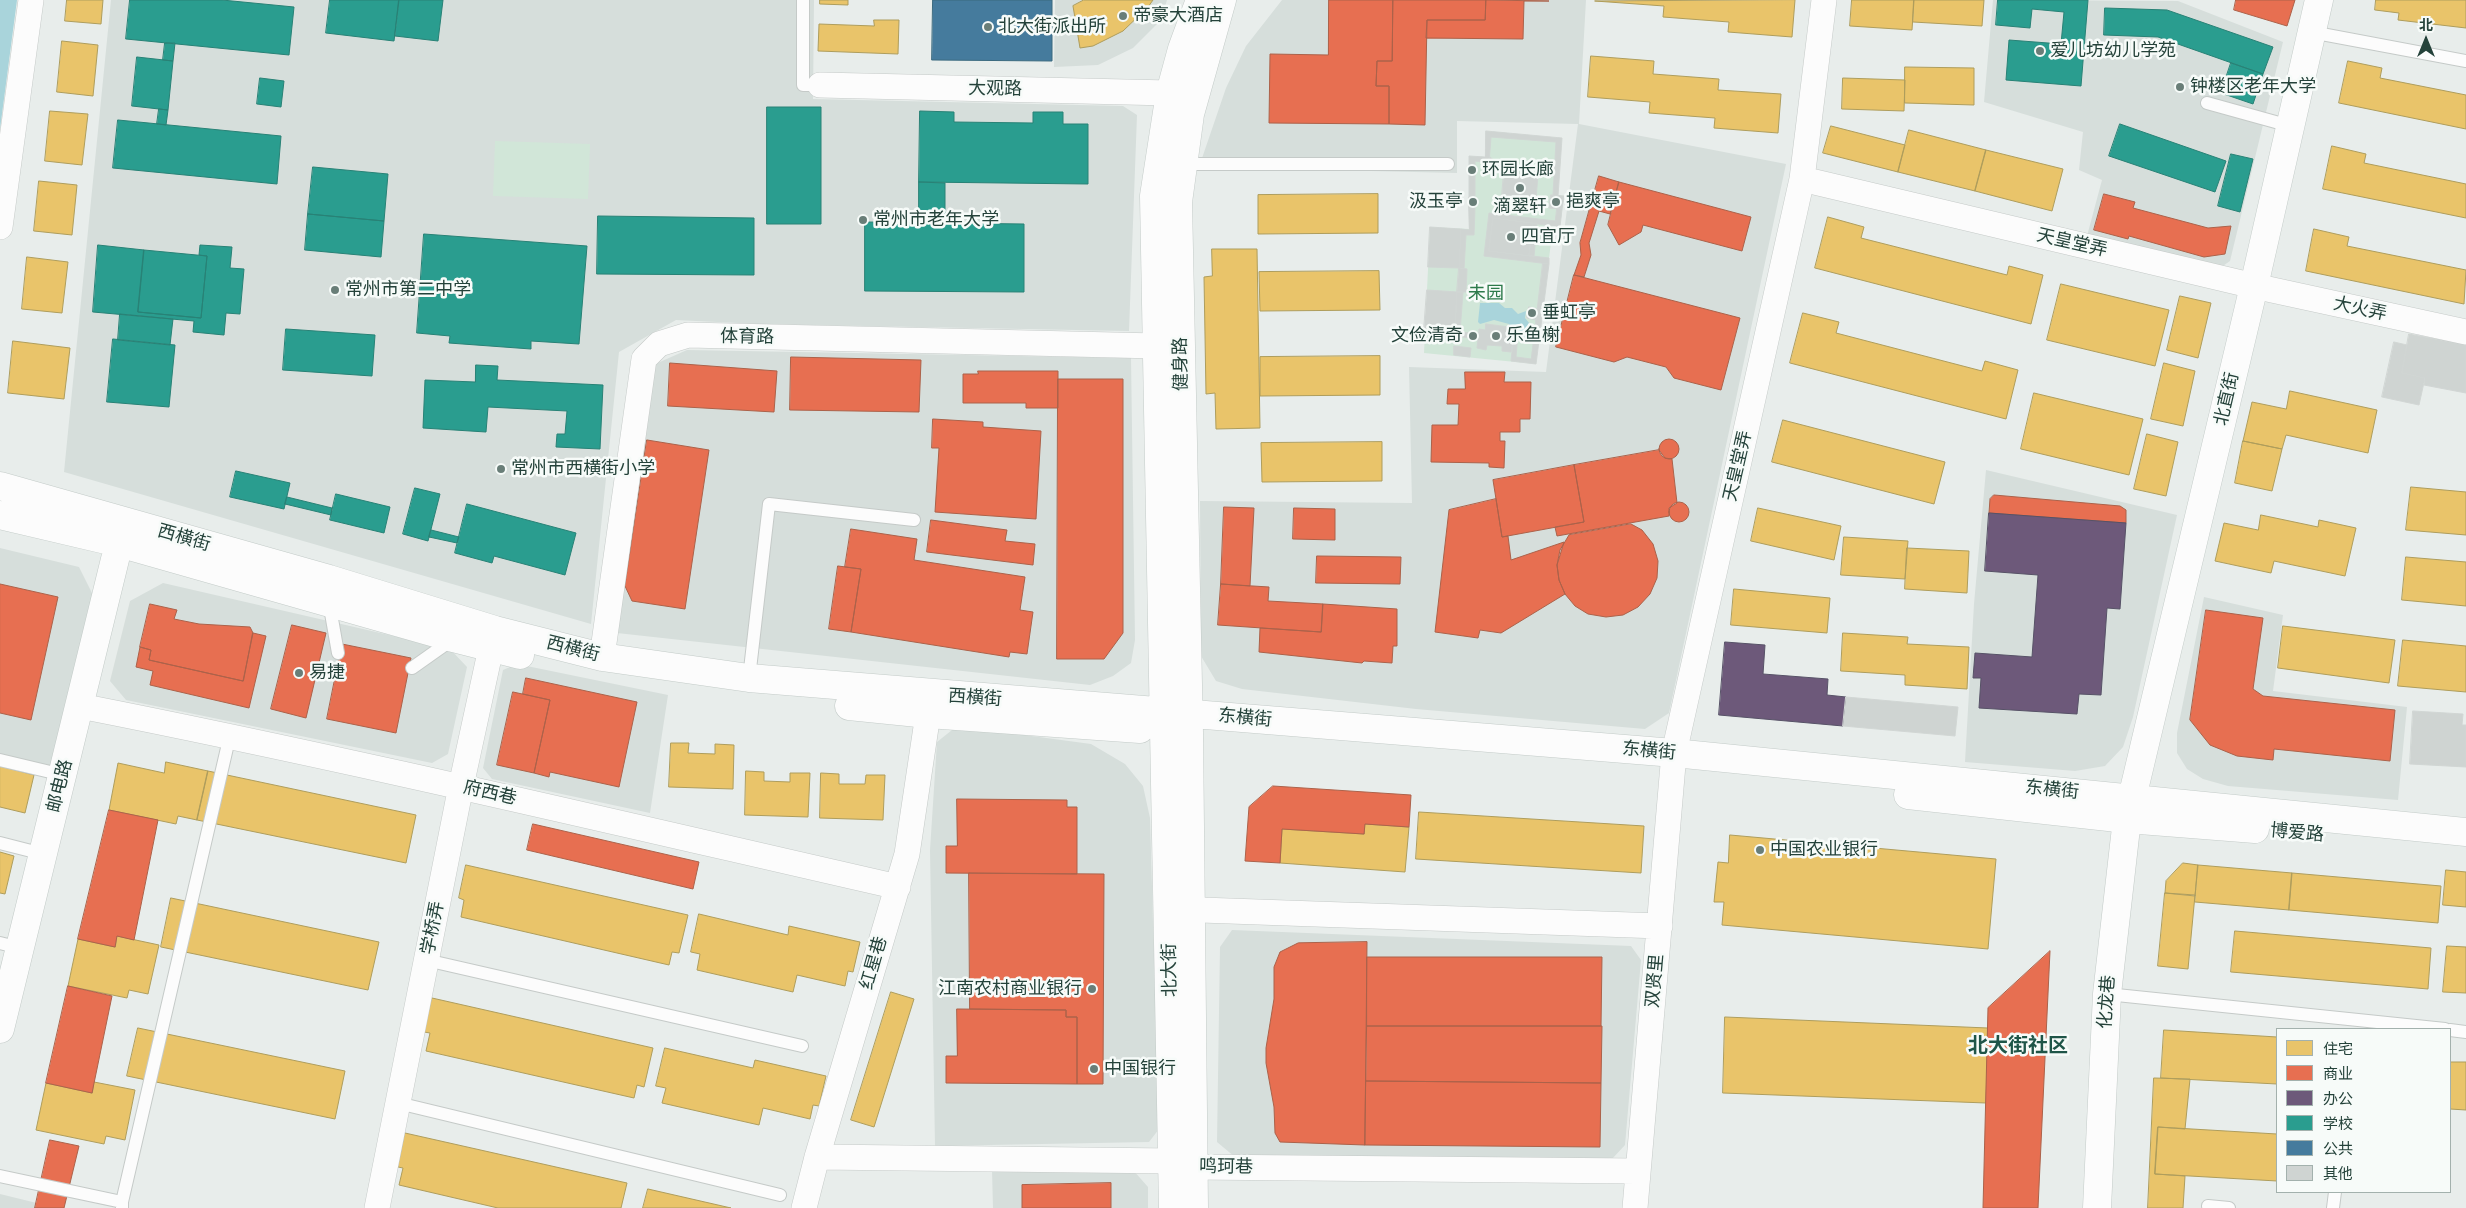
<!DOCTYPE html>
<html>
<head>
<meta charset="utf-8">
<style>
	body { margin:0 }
	#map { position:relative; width:2466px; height:1208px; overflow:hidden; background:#e8edeb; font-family:"IBM Plex Sans","Noto Sans SC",sans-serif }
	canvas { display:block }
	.legend { position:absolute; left:2276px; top:1028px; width:175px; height:165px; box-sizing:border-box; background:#f7fbf9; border:1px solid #a3b1ad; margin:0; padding:6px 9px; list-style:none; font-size:15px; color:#24423a }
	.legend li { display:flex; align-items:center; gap:10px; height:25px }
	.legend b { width:25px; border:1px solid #a3b1ad }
	.north { position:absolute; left:2401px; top:15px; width:50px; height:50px; -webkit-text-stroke:4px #f7fbf9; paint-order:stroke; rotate:0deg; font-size:14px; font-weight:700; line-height:20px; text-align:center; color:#24423a }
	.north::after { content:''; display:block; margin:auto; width:18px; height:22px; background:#24423a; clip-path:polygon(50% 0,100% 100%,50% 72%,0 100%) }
</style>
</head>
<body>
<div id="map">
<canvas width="2466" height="1208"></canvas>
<ul class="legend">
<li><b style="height:14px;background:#e9c46a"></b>住宅</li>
<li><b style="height:14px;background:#e76f51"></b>商业</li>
<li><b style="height:14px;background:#6d597a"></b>办公</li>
<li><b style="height:14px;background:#2a9d8f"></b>学校</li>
<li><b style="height:14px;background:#457b9d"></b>公共</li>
<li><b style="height:14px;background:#cfd4d2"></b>其他</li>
</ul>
<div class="north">北</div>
</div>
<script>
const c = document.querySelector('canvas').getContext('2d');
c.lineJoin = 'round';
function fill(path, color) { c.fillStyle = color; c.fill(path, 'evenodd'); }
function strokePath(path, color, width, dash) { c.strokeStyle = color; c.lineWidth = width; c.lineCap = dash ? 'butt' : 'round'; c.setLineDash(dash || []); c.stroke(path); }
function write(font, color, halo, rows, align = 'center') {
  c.font = font + ' "IBM Plex Sans","Noto Sans SC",sans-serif'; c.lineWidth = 5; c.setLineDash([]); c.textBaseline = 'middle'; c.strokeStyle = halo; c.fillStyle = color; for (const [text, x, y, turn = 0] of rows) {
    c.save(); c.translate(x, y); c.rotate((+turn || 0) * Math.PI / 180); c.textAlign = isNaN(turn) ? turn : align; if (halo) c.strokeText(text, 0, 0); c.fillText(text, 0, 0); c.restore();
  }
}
fill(new Path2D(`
	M111 0H814L813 99 1123 106 1137 115 1129 331 759 324 676 320 619 352 591 624 64 472Z
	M1055 0H1167L1161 20 1133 48 1098 65 1054 67Z
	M1282 0H1586L1579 124 1786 164 1669 713 1645 729 1416 709 1242 689 1216 681 1201 656 1200 501 1412 503 1409 367 1546 372 1578 124 1457 121V173L1199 167 1226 88 1246 46Z
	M1993 0 2178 1 2283 42 2230 261 2217 270 2087 236 2102 180 2079 170 2083 132 1984 102Z
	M687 350 1131 358 1135 640 1131 663 1113 676 1090 685 617 633 653 365Z
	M1986 470 2177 515 2133 717 2123 747 2105 766 2075 771 1965 762 1974 604Z
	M0 548 79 567 95 599 54 769 0 757Z
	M163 583 450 649 467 667 448 754 432 763 126 700 110 681 130 601Z
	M2204 597 2283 615 2273 691 2407 707 2398 800 2228 786 2203 779 2187 769 2177 753V733Z
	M517 664 668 695 650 813 492 779 483 768 503 670Z
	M957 726 1091 744 1125 764 1143 786 1150 818 1159 1129 1149 1142 935 1146 930 850 937 742Z
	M1232 930 1631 946 1641 960 1625 1145 1612 1159 1235 1157 1217 1142 1220 947Z
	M992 1170H1133L1148 1187V1208H993Z
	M0 1194 57 1208H0Z`), '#d6dedb');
fill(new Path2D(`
	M1486 131 1562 138 1558 195 1564 196 1560 227 1553 226 1536 364 1424 353 1430 227 1469 229V156L1485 157Z
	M495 141 590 144 588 199 493 196Z`), '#d1e6d8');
fill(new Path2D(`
	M0 0H17L0 129Z
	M1480 303H1499L1505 308H1512L1518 314 1526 311 1525 318 1530 324 1527 332 1529 338 1521 337 1518 331 1511 329 1509 324 1494 320 1480 324 1478 322Z`), '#a9d4db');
const homes = new Path2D(`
	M67 0H103L101 24 65 21Z
	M820 0H848V5L820 4Z
	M1084 0H1153L1148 7 1123 31 1093 46 1080 48 1073 6Z
	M1795 0 1792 37 1728 32 1729 22 1663 17 1664 6 1595 1Z
	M1852 0H1914L1912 30 1850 26Z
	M1914 0H1984L1982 26 1913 22Z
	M2376 0H2466V28L2398 20 2399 13 2375 10Z
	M874 20H899L898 54 818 51 819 24 874 26Z
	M62 41 98 45 93 96 57 92Z
	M1591 56 1654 61 1653 74 1719 79 1718 90 1781 94 1778 133 1714 128 1715 118 1649 113 1650 102 1588 97Z
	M2348 61 2382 68 2380 78 2466 95V129L2339 103Z
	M1905 67 1974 68V105L1905 103Z
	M1843 78 1905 80 1904 111 1842 109Z
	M50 111 88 114 82 165 45 161Z
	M1831 126 1905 145 1898 172 1823 153Z
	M1909 130 1986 150 1975 191 1898 172Z
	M2332 146 2366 154 2364 163 2466 184V218L2323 189Z
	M1986 150 2063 169 2052 211 1975 191Z
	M39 181 77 185 72 235 34 231Z
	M1378 194V233L1258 234V195Z
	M1828 217 1864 227 1861 238 2007 275 2009 266 2043 275 2031 324 1815 268Z
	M2314 229 2349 237 2347 246 2466 270 2464 304 2306 271Z
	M1212 249H1257L1260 428 1216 429 1215 393 1206 394 1204 277 1212 276Z
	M27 257 68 262 62 313 22 309Z
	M1379 271 1380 310 1260 311 1259 272Z
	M2061 284 2169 310 2155 366 2047 340Z
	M2180 296 2211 303 2198 358 2167 350Z
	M1803 313 1839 322 1836 333 1982 371 1985 361 2018 370 2006 419 1790 363Z
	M13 341 70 348 64 399 8 393Z
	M1380 356V395L1260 396V357Z
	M2164 363 2195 371 2183 426 2151 419Z
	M2290 391 2377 410 2368 453 2286 435 2282 449 2243 441 2252 402 2286 409Z
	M2034 393 2143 419 2129 475 2021 449Z
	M1783 420 1945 462 1934 504 1772 462Z
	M2147 434 2178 442 2166 496 2134 489Z
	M2243 441 2282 449 2272 491 2235 483Z
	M1382 442V481L1262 482 1261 443Z
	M2411 487 2466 492V535L2406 530Z
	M1758 508 1841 526 1834 560 1751 541Z
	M2261 515 2318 527 2319 520 2356 528 2345 576 2274 561 2271 573 2215 561 2224 523 2258 530Z
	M1844 537 1908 541 1905 579 1841 575Z
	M1907 548 1969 551 1967 593 1905 589Z
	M2406 557 2466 562V606L2402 600Z
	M1734 589 1830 598 1827 633 1731 625Z
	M2283 626 2395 640 2389 683 2278 668Z
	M1843 633 1908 637 1907 644 1969 647 1967 689 1905 685V675L1841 671Z
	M2403 640 2466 646V692L2398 686Z
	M671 743H689L688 753 715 754V744L734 745 733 789 669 787Z
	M166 762 208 771 197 820 178 816 176 824 109 810 118 763 164 773Z
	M0 766 34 775 25 813 0 807Z
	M208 771 416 815 406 863 197 820Z
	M746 771 764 772V781L790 782V773H810L808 817 745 815Z
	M821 773 839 774V784H865L866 775H885L883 820 820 818Z
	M1419 812 1644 826 1641 873 1416 859Z
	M1365 824 1409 827 1405 872 1280 863 1282 829 1364 834Z
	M1730 835 1996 859 1988 949 1722 925 1724 902H1714L1718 862 1728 863Z
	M0 852 14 856 5 894 0 893Z
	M2183 863 2198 865 2195 896 2165 893 2166 881Z
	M466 865 688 915 679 953 672 952 669 965 461 917 464 900 459 898Z
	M2198 865 2292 873 2289 910 2195 902Z
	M2446 870 2466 872V907L2443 905Z
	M2292 873 2441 886 2438 923 2289 910Z
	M2165 893 2195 895 2188 969 2158 966Z
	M171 898 379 942 368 990 161 947Z
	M699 914 788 935 789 926 860 942 853 972 848 971 845 986 797 975 793 992 697 970 700 954 691 952Z
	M2235 931 2431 948 2428 989 2231 972Z
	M117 936 159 945 148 994 129 990 127 998 68 986 78 939 115 947Z
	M2447 946 2466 947V993L2443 992Z
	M891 992 914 999 874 1127 851 1120Z
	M432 998 653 1048 644 1087 637 1085 634 1098 426 1051 430 1033 424 1032Z
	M1725 1017 1988 1028 1986 1103 1723 1093Z
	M138 1028 345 1071 335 1119 127 1076Z
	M2164 1030 2277 1037V1084L2161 1078Z
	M665 1048 753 1068 755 1060 826 1076 819 1106 813 1105 810 1119 763 1108 759 1125 662 1103 666 1088 656 1086Z
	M2450 1062H2466V1110L2450 1109Z
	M2154 1078 2190 1079 2185 1129 2158 1127 2155 1174 2185 1176 2183 1208H2148Z
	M94 1082 135 1090 125 1140 106 1136 104 1144 36 1130 46 1083 92 1093Z
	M2158 1127 2277 1134V1181L2155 1174Z
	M405 1133 627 1183 621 1208H498L399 1185 403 1168 398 1167Z
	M648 1189 731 1208H643Z`);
fill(homes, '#e9c46a');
strokePath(homes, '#ae9d5c', 1);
const shops = new Path2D(`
	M1329 0H1393L1392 61H1377L1376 86H1389V124L1269 123 1270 54 1328 55Z
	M1393 0H1486L1485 20H1427L1425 125 1389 124V86H1376L1377 61H1392Z
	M1486 0 1549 1H1524L1523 39 1426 38 1427 20H1485Z
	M2236 0H2295L2287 26 2234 10Z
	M1599 176 1619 182 1610 214 1599 211 1589 243 1591 255 1584 277 1574 275 1581 255 1580 243Z
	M1619 182 1751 217 1742 251 1643 225 1641 232 1619 245 1608 225Z
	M2104 194 2135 202 2133 208 2208 228 2231 226 2225 254 2204 257 2129 236 2128 239 2094 230Z
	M1574 275 1740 318 1721 390 1674 378 1666 367 1627 357 1614 362 1556 347Z
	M791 357 921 360 919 412 790 410Z
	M670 363 777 371 774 412 668 406Z
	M978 371H1058V408H1026V403H963V374H978Z
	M1465 372H1505L1504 382H1531L1530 419H1520V432H1500V441H1505L1504 468 1489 467V463L1431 462 1432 425H1458L1459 404H1447L1448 389H1465Z
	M1058 379H1123V633L1104 659H1057Z
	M933 419 983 422V427L1041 431 1036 519 935 512 939 448H932Z
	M1659 449a10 10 0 1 1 20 0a10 10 0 1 1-20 0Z
	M647 440 709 450 685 609 632 601 625 586Z
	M1659 450 1665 458 1672 459 1677 503 1669 508V516L1557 536 1555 527 1584 522 1574 465Z
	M1574 465 1584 522 1502 537 1493 480Z
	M1994 495 2120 506 2126 510V523L1989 513 1990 499Z
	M1496 499 1502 537 1508 536 1511 560 1564 542 1557 565 1559 580 1565 594 1501 633 1480 630 1478 638 1435 632 1449 510Z
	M1669 512a10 10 0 1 1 20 0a10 10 0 1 1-20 0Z
	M1224 507 1254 508 1250 586 1221 584Z
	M1294 508 1335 509V540L1293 539Z
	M931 520 1007 530 1005 541 1035 544 1033 565 927 552Z
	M1631 524 1642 530 1653 544 1658 561 1657 578 1650 594 1638 607 1623 615 1606 617 1588 614 1575 606 1565 594 1559 580 1557 565 1560 550 1569 535Z
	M851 529 917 539 914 560 1025 577 1020 610 1033 612 1027 654 1010 652 1009 657 851 632 861 569 845 567Z
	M1317 556 1401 557 1400 584 1316 583Z
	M838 566 861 569 851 632 829 629Z
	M0 584 58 597 31 720 0 713Z
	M1221 584 1269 587 1268 601 1323 604 1321 632 1218 625Z
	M150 604 177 610 174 619 199 624 250 627 253 633 243 681 149 660 151 650 140 647Z
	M1323 604 1397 609V646H1393L1392 663 1364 661 1362 663 1259 652 1260 628 1321 632Z
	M2206 610 2263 618 2253 689 2263 696 2395 710 2390 761 2274 749 2273 760 2237 756 2210 745 2190 720Z
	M292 625 326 633 306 718 271 709Z
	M253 633 266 636 249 708 150 685 153 671 136 667 140 647 151 650 149 660 243 681Z
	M342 644 411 658 396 733 327 719Z
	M526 678 637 702 619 787 550 772 549 777 534 773 550 700 523 694Z
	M513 692 550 700 534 773 497 765Z
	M1273 786 1411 795 1409 827 1365 824 1364 834 1282 829 1280 863 1245 861 1249 807Z
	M957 799 1067 800V807H1077V874L946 873V846H957Z
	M109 810 158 820 134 940 117 936 115 947 78 939Z
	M533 824 699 862 693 889 527 850Z
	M969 873 1104 874 1103 1084H1077V1017H1066V1010L970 1009Z
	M1367 942 1365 1145 1280 1142 1275 1133 1274 1107 1266 1063V1048L1274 999V967L1280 952 1298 943Z
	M2050 951 2038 1208H1983L1988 1008Z
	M1367 957H1602L1601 1026H1367Z
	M68 986 112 996 92 1093 46 1083Z
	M957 1009 1066 1010V1017H1077V1084L946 1083V1056H957Z
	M1367 1026H1602L1601 1083 1366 1081Z
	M1366 1081 1601 1083 1600 1147 1365 1145Z
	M50 1140 79 1146 64 1208H35Z
	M1111 1183V1208H1022V1185Z`);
fill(shops, '#e76f51');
strokePath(shops, '#ac624a', 1);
const offices = new Path2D(`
	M1989 513 2126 523 2120 609 2107 608 2101 695 2079 694 2077 714 1979 708 1981 678H1973L1975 653 2032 657 2038 575 1985 571Z
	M1725 642 1765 645 1763 674 1828 679 1827 695 1846 697 1843 726 1719 715Z`);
fill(offices, '#6d597a');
strokePath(offices, '#575267', 1);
const schools = new Path2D(`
	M130 0H222L294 7 289 55 126 39Z
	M330 0H399L394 41 326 33Z
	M399 0H443L438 41 395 36Z
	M1998 0H2088L2081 86 2006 80 2009 40 2061 44 2064 12 2032 9 2030 28 1996 25Z
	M2105 8 2167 10 2273 47 2263 74 2158 37 2104 35Z
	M165 43H175L173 61 163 60Z
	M137 57 173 61 168 110 132 106Z
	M2231 63 2263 74 2253 104 2221 93Z
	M260 78 284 81 281 107 257 104Z
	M767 107H821V224H767Z
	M159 109 168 110 166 125 157 124Z
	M920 111 954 112V122L1033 123V112H1063V124H1088V184L919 182Z
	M118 120 281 136 277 184 113 168Z
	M2120 124 2226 161 2215 192 2109 156Z
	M2231 154 2253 159 2240 212 2218 206Z
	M313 167 388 174 384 221 308 214Z
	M919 182 945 183V223H919Z
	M308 214 384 221 381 257 305 250Z
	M598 216 754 218V275L597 274Z
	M865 222 1024 224V292L865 291Z
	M424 234 587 246 579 344 531 341V349L449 343 450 336 417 333Z
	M98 245 144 250 138 312 201 318 207 256 199 255 200 245 232 247 230 268 244 269 240 314 226 313 224 335 193 332 194 321 93 312Z
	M144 250 207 256 201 318 138 312Z
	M120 314 173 319 170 345 118 340Z
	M286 329 375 335 372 376 283 370Z
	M113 339 175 345 169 407 107 402Z
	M476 365 498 366 497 380 603 385 600 449 556 447 557 434H565L567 411 488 407 486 432 423 428 425 380 475 382Z
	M236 471 290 483 284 509 230 497Z
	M415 488 440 494 428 541 403 534Z
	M336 494 390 507 384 533 330 520Z
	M287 497 332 508 331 515 285 504Z
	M467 504 576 533 565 575 494 556 492 563 455 553Z
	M431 530 459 537 457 543 429 537Z`);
fill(schools, '#2a9d8f');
strokePath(schools, '#288276', 1);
const public = new Path2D(`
	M933 0H1052V61L932 60Z`);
fill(public, '#457b9d');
strokePath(public, '#3b6a7f', 1);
const building = new Path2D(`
	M1486 131 1562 138 1558 196 1553 195 1556 142 1491 137 1489 163 1475 161V197H1469V156L1485 157Z
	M1490 157 1509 173 1504 172V174L1489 163Z
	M1504 172 1538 175 1536 199 1502 196Z
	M1551 195 1564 196 1562 209 1549 208Z
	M1469 197H1475L1477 200 1475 207H1469Z
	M1469 207H1475L1474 235H1466L1464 269 1459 268 1461 229 1469 230Z
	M1557 209H1562L1560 227 1493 218 1489 251 1549 258V264L1484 256 1489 213 1555 221Z
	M1493 218 1533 223 1529 256 1489 251Z
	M1533 223 1537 224 1534 256H1529Z
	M1430 227 1461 229 1459 268 1428 267Z
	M1543 263 1549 264 1536 364 1511 361 1514 333H1518L1516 357 1531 359Z
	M1459 268 1467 269 1466 292H1457Z
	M1427 290 1457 292 1455 331 1424 330Z
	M1457 292H1463L1460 332 1478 334V339L1455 336Z
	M1529 307 1537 309 1536 320 1527 318Z
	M1486 324 1509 327 1508 332 1514 333 1511 352 1502 351V346L1487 345 1486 350 1477 348 1479 329 1485 330Z
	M2409 334 2466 345V393L2424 385 2425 378 2402 373Z
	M2394 342 2407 345 2402 373 2425 378 2419 405 2382 397Z
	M1454 346 1471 348 1470 357 1454 355Z
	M1846 697 1958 707 1955 736 1843 726Z
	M2413 711 2463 714 2462 725H2466V767L2410 764Z`);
fill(building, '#cfd4d2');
strokePath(building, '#d1d6d4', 1);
const lane = new Path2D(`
	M803 0V85H820
	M2311 32 2466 61
	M2207 103 2290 126
	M1183 164H1448
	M329 602 338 653
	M412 668 453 639
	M749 678 769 504 914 520
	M0 760 63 775
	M0 843 43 854
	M0 943 20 948
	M426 960 802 1046
	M2107 994 2445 1029
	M2450 1030 2466 1032
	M398 1103 780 1195
	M0 1176 122 1202
	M2208 1206 2229 1208
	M122 1208V1202L230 735
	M2333 1208 2335 1192`);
const street = new Path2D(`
	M820 85 1170 93
	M1802 179 2254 286 2466 332
	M0 227 31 0
	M602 657 644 359 659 344 688 335 1157 346
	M80 706C354 760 626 825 898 887
	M1172 909 1660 926
	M817 1157 1172 1161 1193 1167 1636 1171
	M377 1208 461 786 491 648
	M804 1208 817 1157 907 854 928 714
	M1635 1208 1674 753 1802 179 1824 0`);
const secondary = new Path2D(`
	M0 486 329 579 495 630 602 657 749 678 1674 753 2466 832
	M0 515 119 543 453 638 520 655
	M849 706 928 714 1140 729
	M1908 795 2127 819 2255 829
	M0 1029 119 543
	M1173 1208 1154 196 1170 93 1182 49 1200 0
	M1194 1208 1189 733 1178 202 1190 114 1222 0
	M2097 1208 2107 994 2127 819 2254 286 2319 0`);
strokePath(lane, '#c5cac8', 14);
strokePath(street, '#c5cac8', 26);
strokePath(secondary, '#c3cbc8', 29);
strokePath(lane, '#fcfcfc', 12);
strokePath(street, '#fcfcfc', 25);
strokePath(secondary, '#fcfcfc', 28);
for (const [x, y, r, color] of [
	[1123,16,5,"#697e78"],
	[988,27,5,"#697e78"],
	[2040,51,5,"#697e78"],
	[2180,87,5,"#697e78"],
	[1472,170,5,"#697e78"],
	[1520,188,5,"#697e78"],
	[1473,202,5,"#697e78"],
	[1556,202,5,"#697e78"],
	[863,220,5,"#697e78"],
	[1511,237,5,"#697e78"],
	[335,290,5,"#697e78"],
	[1532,313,5,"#697e78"],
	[1473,336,5,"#697e78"],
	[1496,336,5,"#697e78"],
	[501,469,5,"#697e78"],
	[299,673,5,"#697e78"],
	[1760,850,5,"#697e78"],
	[1092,989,5,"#697e78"],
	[1094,1069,5,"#697e78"]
]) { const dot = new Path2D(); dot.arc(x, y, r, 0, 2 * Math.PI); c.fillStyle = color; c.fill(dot); strokePath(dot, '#f7fbf9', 2); }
write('18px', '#24423a', '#f7fbf9', [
	["帝豪大酒店",1133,16],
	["北大街派出所",998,27],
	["爱儿坊幼儿学苑",2050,51],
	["钟楼区老年大学",2190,87],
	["环园长廊",1482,170],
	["汲玉亭",1463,202,"right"],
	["挹爽亭",1566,202],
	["滴翠轩",1520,207,"center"],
	["常州市老年大学",873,220],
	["四宜厅",1521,237],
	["常州市第二中学",345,290],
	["垂虹亭",1542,313],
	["文俭清奇",1463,336,"right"],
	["乐鱼榭",1506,336],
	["常州市西横街小学",511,469],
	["易捷",309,673],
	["中国农业银行",1770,850],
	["江南农村商业银行",1082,989,"right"],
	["中国银行",1104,1069]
], 'left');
write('18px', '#24423a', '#f7fbf9', [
	["大观路",995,89,1],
	["天皇堂弄",2072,243,13],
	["大火弄",2360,309,12],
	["体育路",747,337,1],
	["健身路",1181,364,-91],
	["北直街",2227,399,-77],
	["天皇堂弄",1738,466,-77],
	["西横街",184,538,16],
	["西横街",573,649,14],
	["西横街",975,698,4],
	["东横街",1245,718,5],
	["东横街",1649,751,5],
	["邮电路",60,786,-76],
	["东横街",2052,790,6],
	["府西巷",490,793,13],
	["博爱路",2297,833,5],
	["学桥弄",433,928,-79],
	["红星巷",874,963,-74],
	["北大街",1170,970,-91],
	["双贤里",1655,981,-85],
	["化龙巷",2107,1002,-86],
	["鸣珂巷",1226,1167,1]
]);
write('18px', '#2d7a4b', '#f7fbf9', [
	["未园",1486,294]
]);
write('bold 20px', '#1f5548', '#f7fbf9', [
	["北大街社区",2018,1046]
]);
</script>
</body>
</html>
